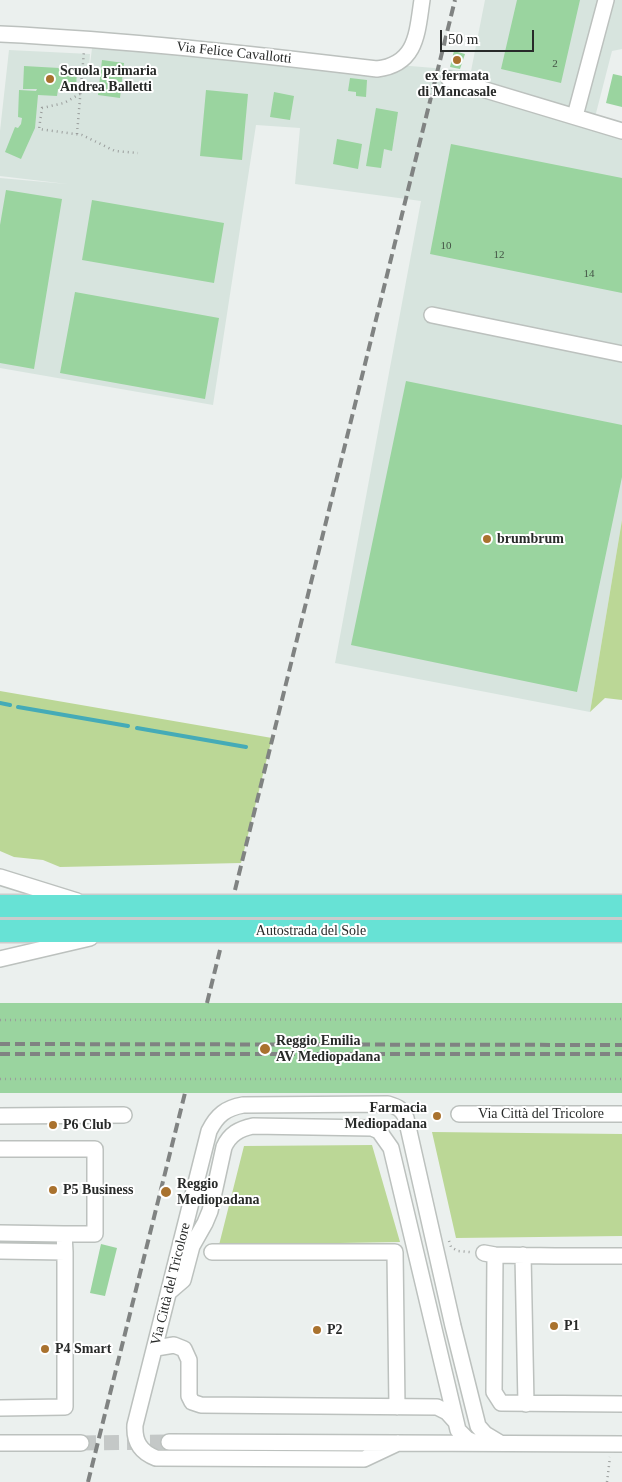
<!DOCTYPE html>
<html>
<head>
<meta charset="utf-8">
<style>
	body { margin:0 }
	#map { position:relative; width:622px; height:1482px; overflow:hidden; background:#ebf0ee; font-family:Georgia,serif }
	canvas { display:block }
	.scale { position:absolute; left:440px; top:30px; width:94px; height:22px; box-sizing:border-box; border:2px solid #282a29; border-top:0; padding-left:6px; font-size:15px; line-height:18px; white-space:nowrap; color:#282a29; -webkit-text-stroke:4px #fff; paint-order:stroke }
</style>
</head>
<body>
<div id="map">
<canvas width="622" height="1482"></canvas>
<div class="scale">50 m</div>
</div>
<script>
const c = document.querySelector('canvas').getContext('2d');
c.lineJoin = 'round';
function fill(path, color) { c.fillStyle = color; c.fill(path, 'evenodd'); }
function strokePath(path, color, width, dash) { c.strokeStyle = color; c.lineWidth = width; c.lineCap = dash ? 'butt' : 'round'; c.setLineDash(dash || []); c.stroke(path); }
function write(font, color, halo, rows, align = 'center') {
  c.font = font + ' Georgia,serif'; c.lineWidth = 4; c.setLineDash([]); c.textBaseline = 'middle'; c.strokeStyle = halo; c.fillStyle = color; for (const [text, x, y, turn = 0] of rows) {
    c.save(); c.translate(x, y); c.rotate((+turn || 0) * Math.PI / 180); c.textAlign = isNaN(turn) ? turn : align; if (halo) c.strokeText(text, 0, 0); c.fillText(text, 0, 0); c.restore();
  }
}
fill(new Path2D(`
	M485 0H622V49L612 51 594 121 622 130V520L590 712 335 663 421 201 295 184 300 128 256 125 213 405 0 368V178L67 184 0 176V131L9 50 90 54 88 81 93 40 471 71Z`), '#d7e4de');
fill(new Path2D(`
	M622 520V700L605 698 590 712Z
	M0 691 272 738 241 863 60 867 43 860 14 857 0 851Z
	M432 1132 622 1134V1236L456 1238Z
	M372 1145 400 1242 219 1245 244 1146Z`), '#bbd796');
strokePath(new Path2D(`
	M0 703 10 705
	M18 707 128 726
	M137 728 246 747`), '#45abb7', 4);
fill(new Path2D(`
	M517 0H580L561 83 501 69Z
	M454 51 465 54 460 69 450 67Z
	M102 60 124 63 120 98 98 95Z
	M24 66 77 69 76 90 58 89 57 96 38 95 35 128 21 159 5 152 15 127 18 128 21 124 22 118 18 117 19 90 36 91 37 89H23Z
	M613 74 622 76V107L606 103Z
	M350 78 367 80 366 97 356 96V92L348 91Z
	M206 90 248 94 242 160 200 156Z
	M274 92 294 96 290 120 270 117Z
	M376 108 398 112 392 151 384 149 381 168 366 166Z
	M337 139 362 144 358 169 333 164Z
	M451 144 622 178V293L430 254Z
	M6 190 62 199 34 369 0 363V225Z
	M92 200 224 223 214 283 82 260Z
	M75 292 219 318 205 399 60 373Z
	M406 381 622 425V477L577 692 351 645Z
	M0 1003H622V1093H0Z
	M101 1244 117 1248 105 1296 90 1293Z`), '#9ad49f');
strokePath(new Path2D(`
	M81 1443 169 1442`), '#c4c8c7', 15, [15, 8]);
const minor = new Path2D(`
	M0 34C126 40 252 54 377 69 417 64 417 33 422 0
	M449 79 622 131
	M575 116 606 0
	M432 315 622 354
	M0 877 77 901
	M0 959 90 938
	M459 1114H622
	M0 1116 124 1115
	M0 1149H95V1234H64L65 1252
	M0 1233 64 1234
	M0 1251 65 1252V1407L0 1408
	M212 1252H395L397 1407
	M484 1253 495 1255 555 1256H622
	M495 1255 494 1392 501 1403 622 1404
	M523 1255 526 1404
	M169 1292 183 1280 192 1246 205 1223 210 1211 224 1147C230 1134 239 1129 253 1126L372 1128 379 1131 391 1148 458 1430 467 1439 476 1443
	M156 1348 174 1345 184 1349 189 1360V1396L192 1402 201 1405 437 1407 447 1412 456 1422
	M169 1442 622 1444
	M0 1443H81
	M398 1443 364 1459 156 1458C140 1452 134 1441 135 1425L209 1131C217 1115 226 1108 243 1105L388 1104C398 1107 402 1109 406 1118L453 1326 478 1426 485 1434 500 1443`);
const highway = new Path2D(`
	M0 906H622
	M0 931H622`);
strokePath(minor, '#bcc1be', 18);
strokePath(highway, '#cbcccc', 25);
strokePath(new Path2D(`
	M80 94 64 103 42 108 39 129 82 135 115 151 138 153
	M77 134 84 51
	M0 1020 622 1019
	M0 1079H622
	M449 1241 451 1247 458 1251 470 1252
	M607 1482 610 1457`), '#9a9d9c', 2.5, [1, 4]);
strokePath(minor, '#fff', 15);
strokePath(highway, '#67e2d5', 22);
strokePath(new Path2D(`
	M235 890 455 0
	M207 1003 220 950
	M0 1044 622 1045
	M0 1054H622
	M88 1482 185 1093`), '#808382', 4, [10, 5]);
for (const [x, y, r, color] of [
	[457,60,5,"#a9722e"],
	[50,79,5,"#a9722e"],
	[487,539,5,"#a9722e"],
	[265,1049,6,"#a9722e"],
	[437,1116,5,"#a9722e"],
	[53,1125,5,"#a9722e"],
	[53,1190,5,"#a9722e"],
	[166,1192,6,"#a9722e"],
	[554,1326,5,"#a9722e"],
	[317,1330,5,"#a9722e"],
	[45,1349,5,"#a9722e"]
]) { const dot = new Path2D(); dot.arc(x, y, r, 0, 2 * Math.PI); c.fillStyle = color; c.fill(dot); strokePath(dot, '#fff', 2); }
write('11px', '#445446', null, [
	["2",555,64],
	["10",446,246],
	["12",499,255],
	["14",589,274]
]);
write('14px', '#282a29', '#fff', [
	["Via Felice Cavallotti",234,53,6],
	["Autostrada del Sole",311,931],
	["Via Città del Tricolore",541,1114],
	["Via Città del Tricolore",171,1284,-76]
]);
write('bold 14px', '#282a29', '#fff', [
	["Scuola primaria",60,71],
	["Andrea Balletti",60,87],
	["ex fermata",457,76,"center"],
	["di Mancasale",457,92,"center"],
	["brumbrum",497,539],
	["Reggio Emilia",276,1041],
	["AV Mediopadana",276,1057],
	["Farmacia",427,1108,"right"],
	["Mediopadana",427,1124,"right"],
	["P6 Club",63,1125],
	["Reggio",177,1184],
	["Mediopadana",177,1200],
	["P5 Business",63,1190],
	["P1",564,1326],
	["P2",327,1330],
	["P4 Smart",55,1349]
], 'left');
</script>
</body>
</html>
